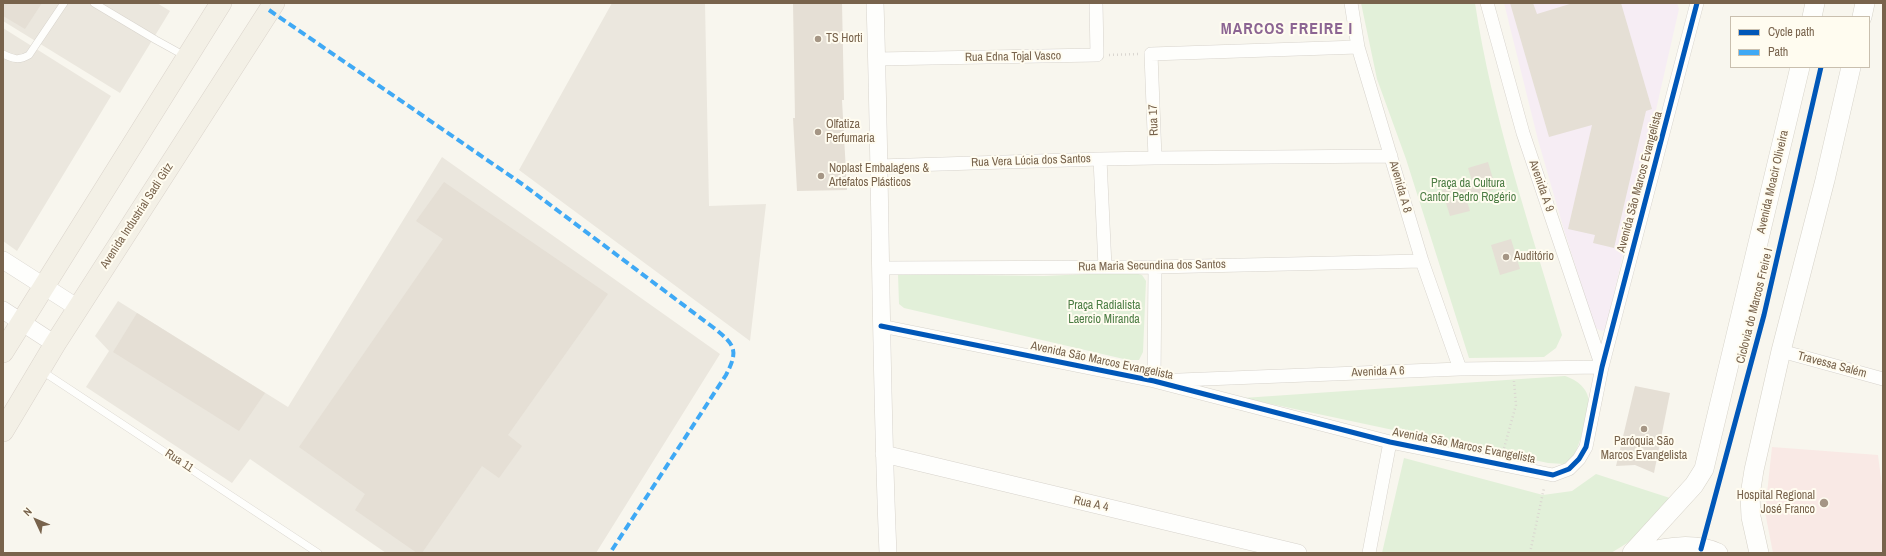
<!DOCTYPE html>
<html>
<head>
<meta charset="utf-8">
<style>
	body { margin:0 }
	#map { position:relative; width:1886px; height:556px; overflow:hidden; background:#f8f6ee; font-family:"Archivo Narrow",sans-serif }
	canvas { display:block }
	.frame { position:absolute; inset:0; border:4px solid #78634c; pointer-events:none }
	.legend { position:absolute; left:1730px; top:16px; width:140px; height:52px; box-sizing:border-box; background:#fffcf0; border:1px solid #c9bfae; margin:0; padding:5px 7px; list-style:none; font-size:12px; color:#78634c }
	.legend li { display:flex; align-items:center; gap:8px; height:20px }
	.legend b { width:20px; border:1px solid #c9bfae }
	.north { position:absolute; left:16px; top:500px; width:40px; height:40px; -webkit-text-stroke:3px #fffcf0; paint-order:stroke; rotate:314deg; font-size:11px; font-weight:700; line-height:16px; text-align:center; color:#78634c }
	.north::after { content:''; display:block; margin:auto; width:14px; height:18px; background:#78634c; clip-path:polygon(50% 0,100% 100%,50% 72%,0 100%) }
</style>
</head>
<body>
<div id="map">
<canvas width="1886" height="556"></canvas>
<div class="frame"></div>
<ul class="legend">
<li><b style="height:5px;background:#0057b8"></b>Cycle path</li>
<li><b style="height:5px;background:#3fa9f5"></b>Path</li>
</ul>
<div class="north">N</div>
</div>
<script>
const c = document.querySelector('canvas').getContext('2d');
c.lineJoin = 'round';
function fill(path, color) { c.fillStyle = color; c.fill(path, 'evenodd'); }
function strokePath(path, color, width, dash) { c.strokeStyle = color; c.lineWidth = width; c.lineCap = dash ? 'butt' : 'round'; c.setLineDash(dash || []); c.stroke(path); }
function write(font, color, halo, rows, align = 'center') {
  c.font = font + ' "Archivo Narrow",sans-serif'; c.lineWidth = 4; c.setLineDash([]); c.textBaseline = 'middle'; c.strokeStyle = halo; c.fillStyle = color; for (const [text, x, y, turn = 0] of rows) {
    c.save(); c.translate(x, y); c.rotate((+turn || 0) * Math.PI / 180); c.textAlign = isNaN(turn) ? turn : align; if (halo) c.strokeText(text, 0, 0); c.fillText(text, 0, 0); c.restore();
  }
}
fill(new Path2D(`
	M3 3H157L170 11 120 93 3 21Z
	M612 3H705L709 206 766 204 750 341 519 170Z
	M3 28 111 96 17 251 3 241Z
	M442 157 720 354 596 553H386L250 459 232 483 86 387 109 351 95 336 118 301 288 407Z`), '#ebe7de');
fill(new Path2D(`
	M1504 3H1677L1679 9 1606 329 1602 331 1595 328 1564 230 1538 140Z`), '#f6edf4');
fill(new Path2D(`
	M1772 447 1878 455 1883 494V553H1773L1765 512Z`), '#f9e9e5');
fill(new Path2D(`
	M1361 3H1475C1492 116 1530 226 1562 335L1556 348 1544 357 1469 358 1406 159 1377 79Z
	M1131 272 1142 275 1146 281 1143 352 1139 360H1128L904 308 899 304 898 274 1044 276Z
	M1565 376C1577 380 1588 388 1589 402 1589 411 1579 449 1573 456 1571 459 1566 462 1564 464L1548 463 1243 398Z
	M1404 458 1543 495 1572 491 1596 474 1673 499 1637 537 1611 553H1382Z`), '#e2f0d9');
fill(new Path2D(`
	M3 3H42L25 29 3 16Z
	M793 3H842L844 100H842L847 190 797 191 793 118H795Z
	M1510 3H1533L1537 14 1573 3H1621L1652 109 1646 111 1614 248 1593 243 1595 235 1568 229 1592 125 1549 137Z
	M1488 162 1496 189 1466 198 1470 211 1450 216 1442 190 1472 181 1468 168Z
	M444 182 608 294 508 435 522 446 499 478 482 466 422 553H417L355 510 365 494 299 447 443 239 416 221Z
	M1511 239 1520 269 1500 275 1491 245Z
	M137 313 265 393 239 431 113 352Z
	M1635 386 1670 393 1654 473 1635 465 1616 466Z`), '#e5dfd5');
const service = new Path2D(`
	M94 3 156 40 185 56
	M3 54C13 59 19 61 29 55L64 3
	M42 371 318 553`);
const minor = new Path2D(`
	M1351 3 1358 47 1422 261 1460 369
	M1358 47 1151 54 1155 158 1391 156
	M877 59 1097 55 1096 3
	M1100 159 1155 158
	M879 166 1100 159 1105 267
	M1155 267 1154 381 1460 369 1602 367 1523 133 1487 3
	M882 268 1155 267 1422 261
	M881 326 1154 381 1390 442 1553 475 1569 469 1579 459 1586 447 1602 367 1697 3
	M1781 351 1883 379
	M1369 553 1390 442`);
const tertiary = new Path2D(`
	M875 3C881 186 880 370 888 553
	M3 260 78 308
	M3 310 55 344
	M884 454 1298 553`);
const secondary = new Path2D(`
	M1812 17 1815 3
	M1862 17 1865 3
	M1632 553 1694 485 1704 469 1800 67
	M1645 553C1668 546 1696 543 1718 553
	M1759 553 1751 517 1750 495 1754 470 1781 351 1825 180 1851 67`);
const primary = new Path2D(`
	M3 352 221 3
	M3 431 55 344 274 3`);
strokePath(service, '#d7d3cc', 8);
strokePath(minor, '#d7d3cc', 14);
strokePath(tertiary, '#d7d3cc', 18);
strokePath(secondary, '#d6d2c8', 20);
strokePath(primary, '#dad3cb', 22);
strokePath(new Path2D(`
	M1109 55 1138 54
	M1503 452 1516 405 1514 381
	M1530 553 1544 488`), '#dad6d0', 2.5, [1, 3]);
strokePath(service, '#fefefc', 7);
strokePath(minor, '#fefefc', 13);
strokePath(tertiary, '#fefefc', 17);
strokePath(secondary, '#fefefc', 19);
strokePath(primary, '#f3f0e6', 21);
strokePath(new Path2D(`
	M269 10 525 186 714 328C735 345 739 350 726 375L610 553`), '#3fa9f5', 4, [8, 4]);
strokePath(new Path2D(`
	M881 326 1154 381 1390 442 1553 475 1569 469 1579 459 1586 447 1602 367 1697 3
	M1701 549 1764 315 1821 67`), '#0057b8', 5);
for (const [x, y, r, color] of [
	[818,39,4,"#a59685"],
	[818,132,4,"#a59685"],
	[821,176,4,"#a59685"],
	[1506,257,4,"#a59685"],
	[1644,429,4,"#a59685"],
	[1824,503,5,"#a59685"]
]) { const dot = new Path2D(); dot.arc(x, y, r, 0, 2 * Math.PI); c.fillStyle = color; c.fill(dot); strokePath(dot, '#fffcf0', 1.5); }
write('12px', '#78634c', '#fffcf0', [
	["TS Horti",826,39],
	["Olfatiza",826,125],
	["Perfumaria",826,139],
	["Noplast Embalagens &",829,169],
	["Artefatos Plásticos",829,183],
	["Auditório",1514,257],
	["Paróquia São",1644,442,"center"],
	["Marcos Evangelista",1644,456,"center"],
	["Hospital Regional",1815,496,"right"],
	["José Franco",1815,510,"right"]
], 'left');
write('12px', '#78634c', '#fffcf0', [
	["Rua Edna Tojal Vasco",1013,57,-1],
	["Rua 17",1154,120,-92],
	["Rua Vera Lúcia dos Santos",1031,161,-2],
	["Avenida São Marcos Evangelista",1640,182,-75],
	["Avenida Moacir Oliveira",1773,182,-77],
	["Avenida A 9",1541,186,71],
	["Avenida A 8",1400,187,74],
	["Avenida Industrial Sadi Gitz",137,216,-57],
	["Rua Maria Secundina dos Santos",1152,266,-1],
	["Ciclovia do Marcos Freire I",1755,306,-76],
	["Avenida São Marcos Evangelista",1102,361,12],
	["Travessa Salém",1832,365,15],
	["Avenida A 6",1378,372,-2],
	["Avenida São Marcos Evangelista",1464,446,11],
	["Rua 11",179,461,33],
	["Rua A 4",1091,504,13]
]);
write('12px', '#4c7d44', '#fffcf0', [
	["Praça da Cultura",1468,184],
	["Cantor Pedro Rogério",1468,198],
	["Praça Radialista",1104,306],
	["Laercio Miranda",1104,320]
]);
c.letterSpacing = '1px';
write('bold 16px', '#8c6593', '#fffcf0', [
	["MARCOS FREIRE I",1287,30]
]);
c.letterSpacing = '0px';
</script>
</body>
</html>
